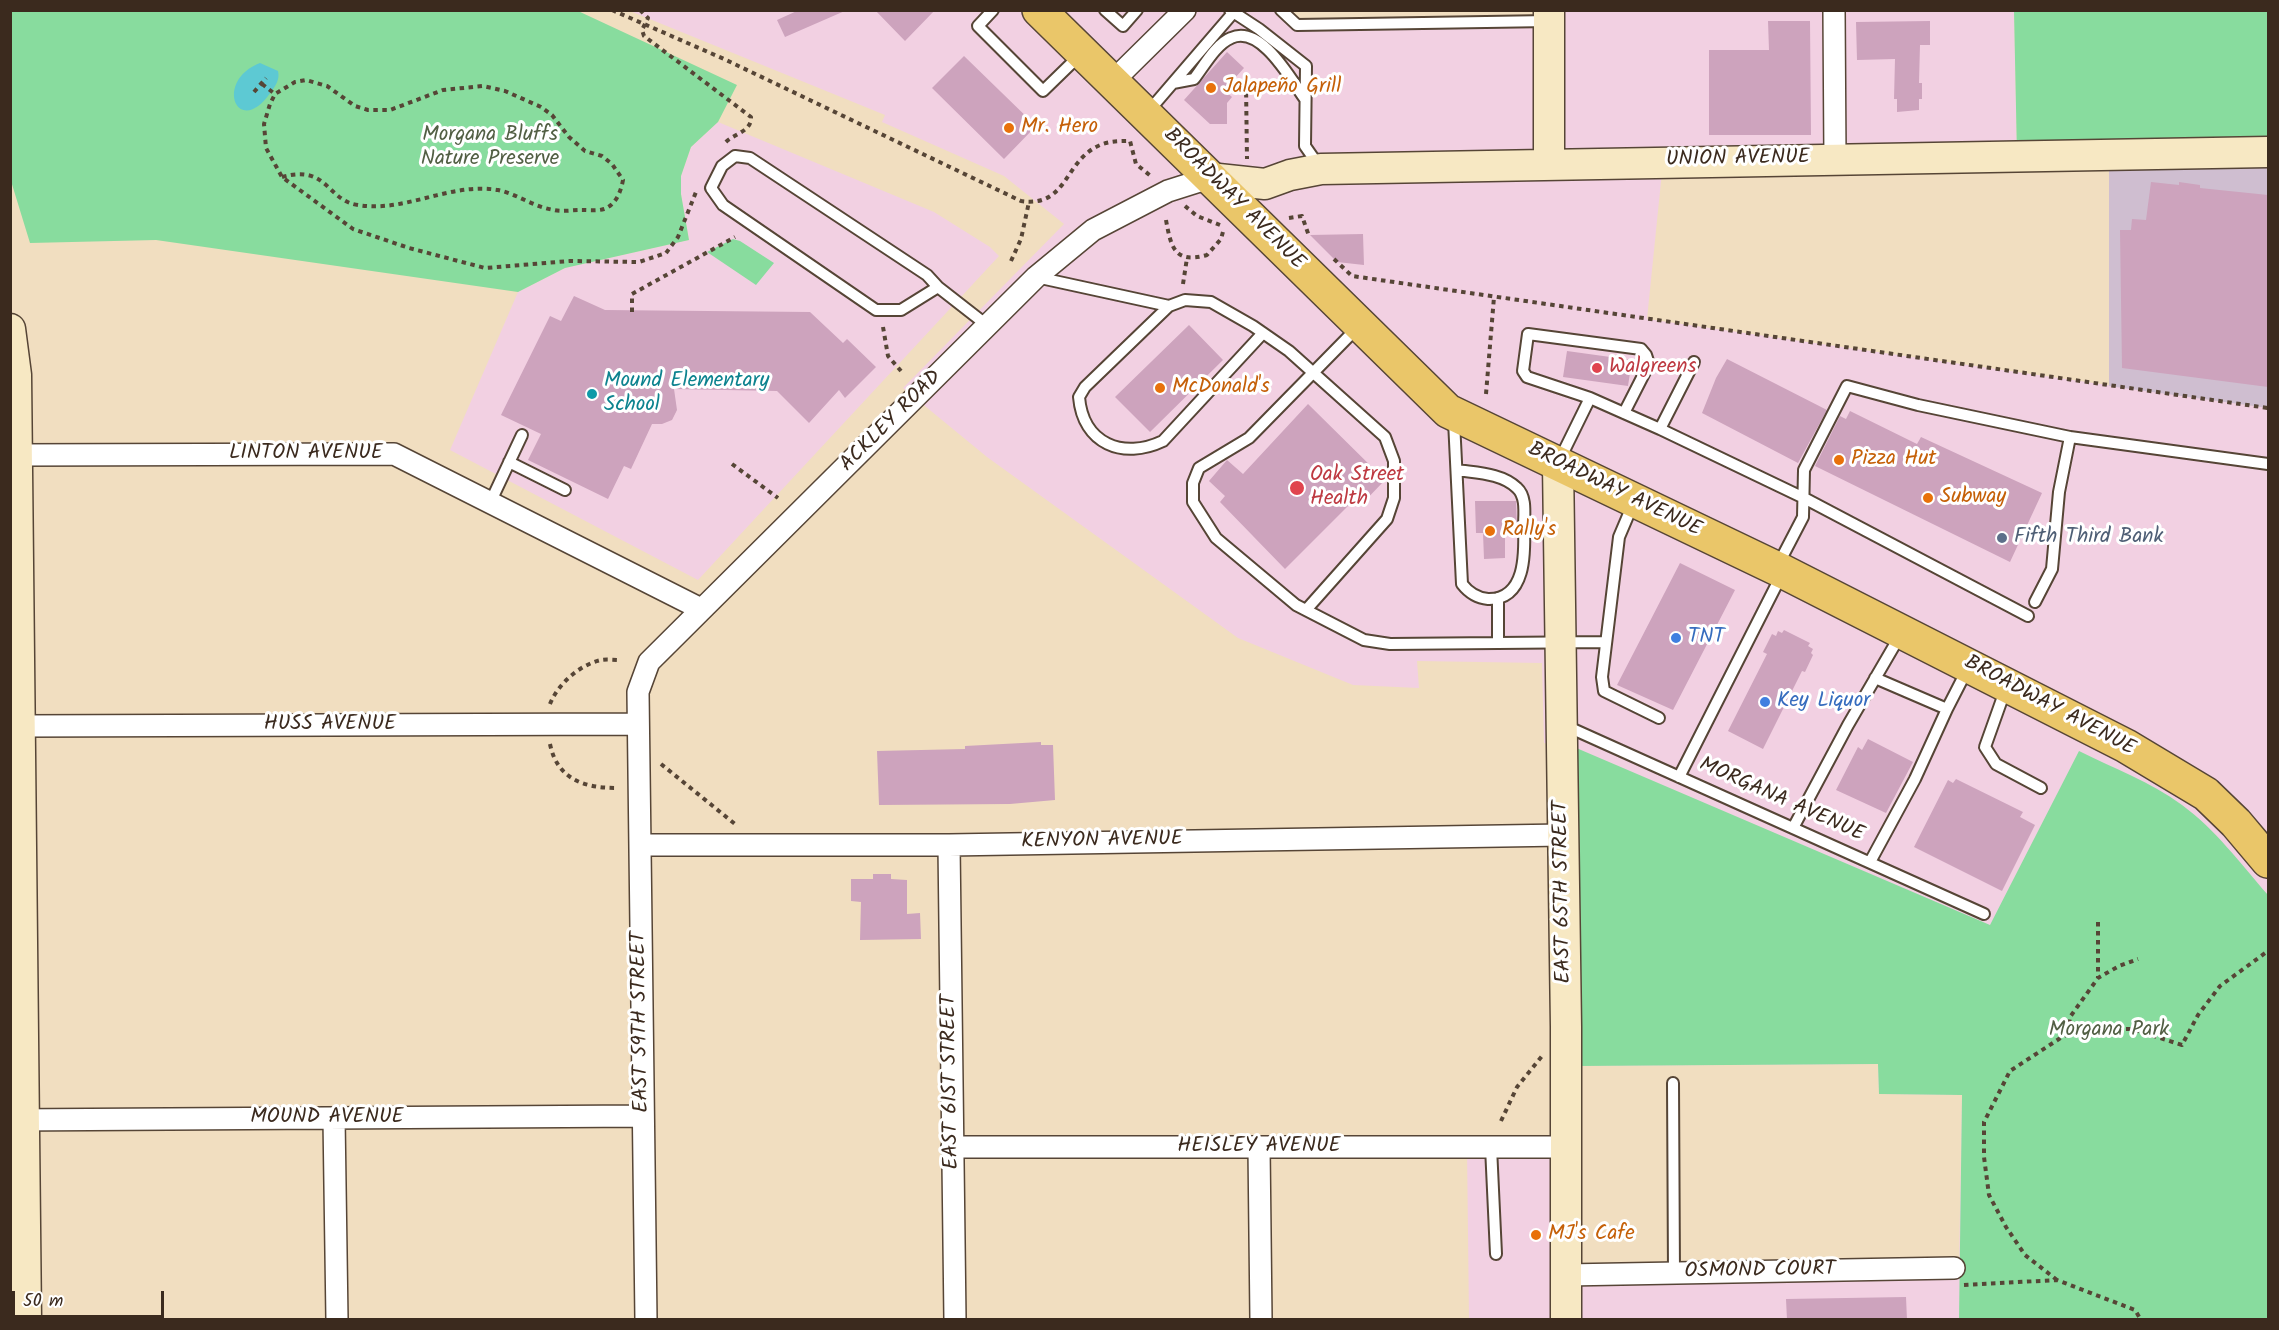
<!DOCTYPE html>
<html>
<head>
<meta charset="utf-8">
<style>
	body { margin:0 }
	#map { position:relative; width:2279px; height:1330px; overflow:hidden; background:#f1dec0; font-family:Kalam,sans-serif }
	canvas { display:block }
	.frame { position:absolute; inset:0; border:12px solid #3b2a1e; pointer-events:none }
	.scale { position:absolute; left:12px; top:1291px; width:152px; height:27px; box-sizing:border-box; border:3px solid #3b2a1e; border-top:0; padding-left:8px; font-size:18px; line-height:21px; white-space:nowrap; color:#3b2a1e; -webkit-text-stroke:4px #fff; paint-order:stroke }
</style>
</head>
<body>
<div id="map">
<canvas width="2279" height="1330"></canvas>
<div class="frame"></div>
<div class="scale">50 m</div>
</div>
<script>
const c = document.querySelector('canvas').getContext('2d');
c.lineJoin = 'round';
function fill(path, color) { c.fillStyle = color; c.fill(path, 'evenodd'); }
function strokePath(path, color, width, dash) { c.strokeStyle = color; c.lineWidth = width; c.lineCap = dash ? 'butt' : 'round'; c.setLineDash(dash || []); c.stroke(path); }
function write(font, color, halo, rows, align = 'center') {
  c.font = font + ' Kalam,sans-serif'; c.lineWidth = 6; c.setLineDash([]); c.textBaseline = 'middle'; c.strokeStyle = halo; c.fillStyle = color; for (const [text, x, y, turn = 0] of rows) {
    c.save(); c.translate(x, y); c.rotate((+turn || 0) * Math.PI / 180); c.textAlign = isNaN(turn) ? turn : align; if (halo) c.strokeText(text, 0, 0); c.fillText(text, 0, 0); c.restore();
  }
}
fill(new Path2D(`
	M1281 10 1297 25 1548 21 1549 11H2014L2017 156 1663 162 1647 319 2268 408V1319H1469L1467 1147H1566V1275L1959 1267 1962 1095 1879 1094 1878 1064 1578 1066 1574 747 1544 743 1542 663 1417 661 1419 688 1353 685 1238 638 987 457 903 388 1064 224 1004 176 882 122 885 115 630 11Z
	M718 122 934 212 990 247 999 256 698 580 450 450 518 292 565 268 689 240 681 194V176L691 147Z`), '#f2d0e2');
fill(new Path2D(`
	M2268 152V408L2109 386V154Z`), '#cfbed0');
fill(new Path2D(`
	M10 11H578L737 85 718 122 691 147 681 176V194L689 240 565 268 518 292 156 240 30 243 11 181Z
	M2014 11H2268V152L2017 156Z
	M733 239 740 241 774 263 756 285 707 252Z
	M1574 747 1990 925 2079 751C2113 768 2151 782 2182 805 2215 829 2241 864 2268 895V1319H1959L1962 1095 1879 1094 1878 1064 1578 1066Z`), '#88dc9e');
fill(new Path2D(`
	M260 63 278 71C280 79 276 85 271 92 238 140 213 81 260 63Z`), '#5dc9d3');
fill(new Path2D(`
	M799 10H847L785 37 777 20Z
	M875 10H935L905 41Z
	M1768 21H1810L1811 135H1709V50H1769Z
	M1930 21V45H1920L1919 83H1922V99H1919V110L1897 112V99H1894L1895 59 1857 60 1856 22Z
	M1227 52 1244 68 1224 90 1232 97 1227 103V124H1210L1184 100Z
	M964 56 1036 126 1004 159 932 88Z
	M2151 182 2179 185V182L2200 185V188L2268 195V387L2122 368 2120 230H2131L2132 219 2146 220Z
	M1363 234 1364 265 1337 262 1310 235Z
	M574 296 605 310 810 312 843 343 847 339 876 367 845 398 839 390 809 423 777 391 674 389 677 410 672 420 662 424H652L631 469 624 466 608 499 528 460 541 434 501 415 550 316 561 321Z
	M1189 325 1223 360 1150 432 1115 397Z
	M1567 351 1632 360 1628 386 1563 377Z
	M1727 359 1827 410 1798 463 1702 413 1716 378Z
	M1308 404 1385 480 1360 506 1354 500 1285 569 1220 502 1225 496 1209 481 1227 460 1243 474Z
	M1850 411 1917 444 1921 437 2042 493 2010 562 1815 466 1840 416 1846 419Z
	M1475 501H1516L1517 529H1505V558L1484 559 1483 533H1476Z
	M1680 563 1735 590 1673 710 1617 685Z
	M1784 630 1810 643 1808 646 1813 649 1811 653 1813 655 1805 672 1802 671 1763 749 1728 731 1767 654 1763 652 1772 634 1776 636 1778 631 1782 633Z
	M1868 739 1913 762 1886 813 1836 790 1858 747 1862 750Z
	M1041 742V745H1053L1055 800 1010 804 879 805 877 751 965 749V746Z
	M1956 779 2023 812 2020 817 2035 825 2002 891 1914 847 1948 780 1953 783Z
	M873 874H891V879L907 880V914L920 913 921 939 860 940 861 902 851 901V879H873Z
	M1906 1297 1907 1320H1787L1786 1299Z`), '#cda3bd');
const lane = new Path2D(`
	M993 10 978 26 1043 91 1080 55
	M1105 10 1123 26 1137 10
	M1230 10 1259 29 1306 66 1305 146 1319 166
	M1281 10 1297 25 1549 21
	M1173 83 1194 79C1204 66 1216 44 1231 38 1261 24 1291 80 1305 99
	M1147 113 1233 13
	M1036 277 1169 306 1185 300 1211 302 1253 326 1289 351 1385 437 1394 461V498L1387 519 1306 610
	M938 287 901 310H876L723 205 711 188 722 166 735 156 750 158 927 275 938 287 988 326
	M1169 306 1085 387 1079 397C1083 444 1123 460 1163 441L1263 333
	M1358 327 1249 438 1199 468 1193 483V502L1216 538 1296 605 1364 640 1390 644 1605 642
	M1694 362 1660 429 1804 498 2028 616
	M1624 413 1649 364 1646 355 1641 349 1528 334 1523 371 1527 377 1590 398 1660 429
	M1454 421 1462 584C1469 593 1477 598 1488 599 1526 600 1525 553 1524 527 1524 515 1527 497 1517 488 1502 473 1476 473 1457 470
	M1559 461 1590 398
	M509 462 565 490
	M490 503 522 435
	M1633 504 1619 537 1602 677 1604 691 1659 718
	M1778 565 1803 517 1804 470 1847 386 1918 405 2070 437
	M1498 598V643
	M2035 602 2052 569 2059 492 2070 437 2268 464
	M1875 678 1947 709
	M2006 688 1985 747 1996 764 2041 788
	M1566 726 1984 914
	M1679 777 1782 574
	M1793 828 1848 725 1901 634
	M1870 862 1915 779 1947 709 1967 670
	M1673 1083 1674 1274
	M1491 1147 1496 1254`);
const street = new Path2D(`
	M1834 10 1835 159
	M1113 81 1185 10
	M17 455 394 454 701 609
	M21 726 638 724
	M640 845H949L1563 835
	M949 845 955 1320
	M334 1118 337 1320
	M11 1120 643 1116
	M952 1147H1566
	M1259 1147 1261 1320
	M1566 1275 1954 1268
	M646 1320 638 692 649 662 1036 277 1093 230 1168 191 1209 178`);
const secondary = new Path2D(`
	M1549 10V164
	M1209 178 1265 184 1290 175 1321 169 2268 152
	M10 329 16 375 26 1320
	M1558 464 1566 1027V1320`);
const primary = new Path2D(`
	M1039 10 1448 411 1784 572 2126 746 2206 794 2236 823 2268 861`);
strokePath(lane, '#564536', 14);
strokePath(street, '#564536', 24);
strokePath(secondary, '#564536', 33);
strokePath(primary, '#564536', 36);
strokePath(new Path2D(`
	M612 10 724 59 1021 201C1067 208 1064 162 1098 146 1108 141 1119 141 1130 141L1136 164 1152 177
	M640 10 648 18 642 30 644 36 751 117C752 132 732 134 724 144
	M262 84 275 94
	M1239 84 1265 85
	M1246 84 1247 159
	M254 92 266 78
	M282 177C328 164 327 201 358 205 406 213 449 182 498 190 517 194 534 207 554 210 562 212 572 210 581 210 588 210 598 211 604 209 616 205 621 191 623 180L612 164 602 156 585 151 569 137 552 115 541 107 505 91 483 86 443 90 390 110H368L355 106 327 86 306 80 295 82 275 94 270 104 264 124 266 148 282 177 353 229 409 248 485 268 570 261 639 262 666 253 678 237 696 192
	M1185 206 1197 216 1220 225
	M1289 218 1302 216 1309 236
	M1166 220C1171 248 1175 264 1207 255L1221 239 1224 228
	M1334 259 1352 276 2268 408
	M1011 261 1021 239 1029 202
	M1183 284 1187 258
	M632 312V294L735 237
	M883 327 888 356 901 371
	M1486 394 1494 297
	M732 464 778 498
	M550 704C558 684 579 665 601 660 607 659 614 660 620 660
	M550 744C557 779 584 788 616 788
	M661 764 735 824
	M2098 922V977
	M2068 1033 2070 1017 2098 978 2119 966 2138 959
	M1501 1121 1517 1087 1542 1056
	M2057 1280 2025 1255 2006 1227 1989 1195 1984 1157V1122L2010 1071 2062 1037 2081 1029H2132L2182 1045 2198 1015 2220 986 2268 951
	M1964 1285 2057 1280 2135 1310 2141 1320`), '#564536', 4, [4.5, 4.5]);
strokePath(lane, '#fff', 10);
strokePath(street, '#fff', 21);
strokePath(secondary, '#f7e8c3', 30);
strokePath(primary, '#eac669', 33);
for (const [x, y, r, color] of [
	[1211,88,6,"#e8710a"],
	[1009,128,6,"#e8710a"],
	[1597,368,6,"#e0444e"],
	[1160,388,6,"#e8710a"],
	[592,394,6,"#0f9aa8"],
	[1839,460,6,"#e8710a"],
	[1297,488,8,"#e0444e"],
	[1928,498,6,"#e8710a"],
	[1490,531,6,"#e8710a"],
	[2002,538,6,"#5c6f8a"],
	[1676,638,6,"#3f7fe0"],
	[1765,702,6,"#3f7fe0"],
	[1536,1235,6,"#e8710a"]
]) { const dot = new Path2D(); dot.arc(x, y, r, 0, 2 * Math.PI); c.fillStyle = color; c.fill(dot); strokePath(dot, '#fff', 2); }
write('21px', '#c56008', '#fff', [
	["Jalapeño Grill",1223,88],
	["Mr. Hero",1021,128],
	["McDonald's",1172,388],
	["Pizza Hut",1851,460],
	["Subway",1940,498],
	["Rally's",1502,531],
	["MJ's Cafe",1548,1235]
], 'left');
write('21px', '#525f44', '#fff', [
	["Morgana Bluffs",490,136],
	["Nature Preserve",490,160],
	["Morgana Park",2109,1031]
]);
write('21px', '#3b2a1e', '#fff', [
	["UNION AVENUE",1738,160,-1],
	["BROADWAY AVENUE",1233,200,45],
	["ACKLEY ROAD",892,422,-45],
	["LINTON AVENUE",306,454],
	["BROADWAY AVENUE",1614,491,26],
	["BROADWAY AVENUE",2049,707,28],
	["HUSS AVENUE",330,725],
	["MORGANA AVENUE",1781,801,24],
	["KENYON AVENUE",1102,842,-1],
	["EAST 65TH STREET",1564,892,-91],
	["EAST 59TH STREET",642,1022,-91],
	["EAST 61ST STREET",952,1082,-91],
	["MOUND AVENUE",327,1118],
	["HEISLEY AVENUE",1259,1147],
	["OSMOND COURT",1760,1272,-1]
]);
write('21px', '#be3a42', '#fff', [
	["Walgreens",1609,368],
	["Oak Street",1310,476],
	["Health",1310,500]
], 'left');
write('21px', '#0d838f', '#fff', [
	["Mound Elementary",604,382],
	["School",604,406]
], 'left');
write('21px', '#4e5e75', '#fff', [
	["Fifth Third Bank",2014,538]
], 'left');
write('21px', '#366cbe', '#fff', [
	["TNT",1688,638],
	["Key Liquor",1777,702]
], 'left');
</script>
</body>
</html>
